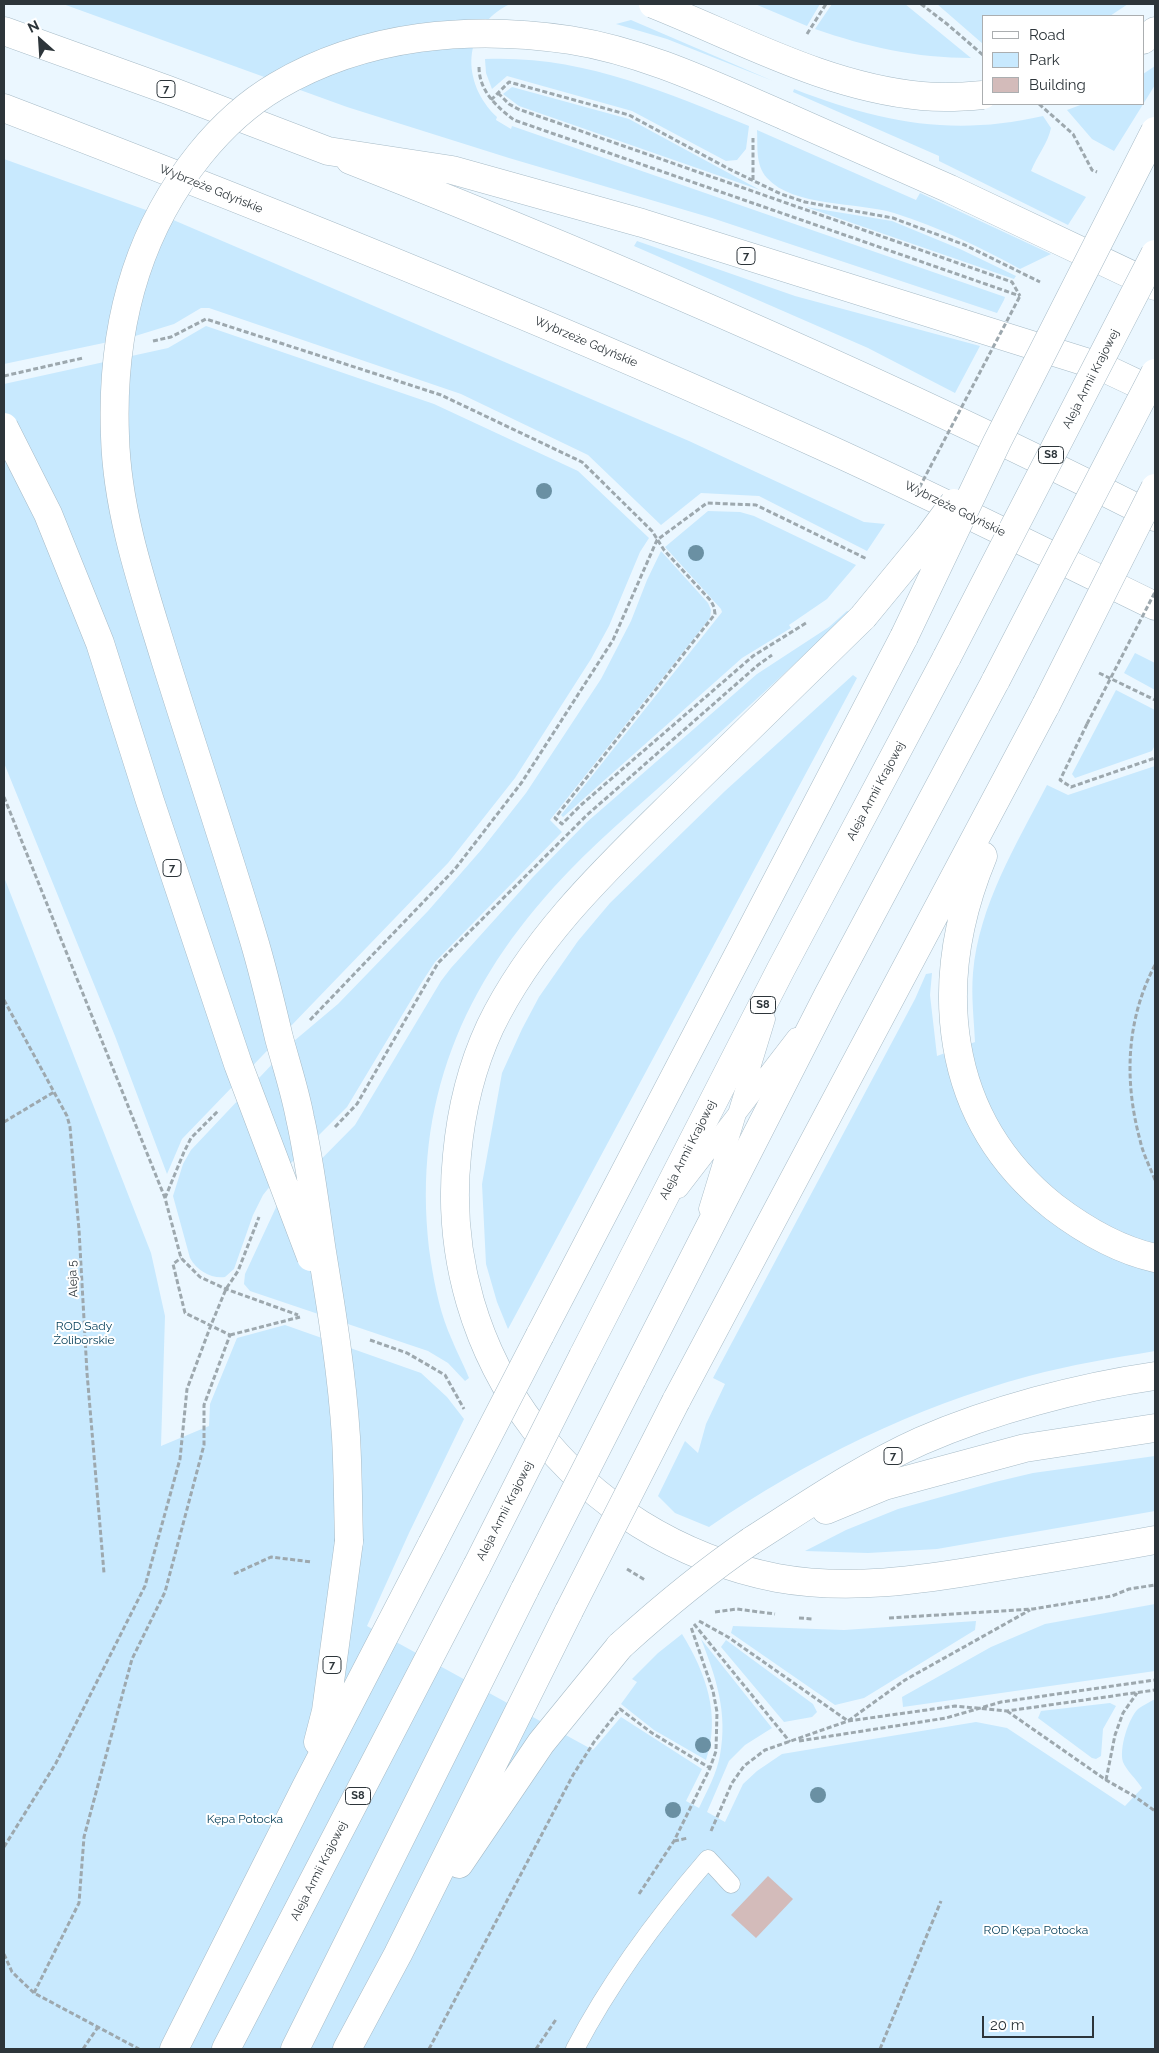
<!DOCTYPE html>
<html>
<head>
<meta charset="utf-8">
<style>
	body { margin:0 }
	#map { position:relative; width:1159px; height:2053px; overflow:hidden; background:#ebf7ff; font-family:Raleway,sans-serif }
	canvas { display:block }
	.frame { position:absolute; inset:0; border:5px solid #2d353a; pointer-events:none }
	.legend { position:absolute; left:982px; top:15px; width:162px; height:90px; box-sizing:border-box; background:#fff; border:1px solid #abaeb0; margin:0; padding:6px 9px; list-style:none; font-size:15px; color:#2d353a }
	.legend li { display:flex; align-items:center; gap:10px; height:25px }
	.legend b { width:25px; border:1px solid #abaeb0 }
	.north { position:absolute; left:15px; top:15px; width:50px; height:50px; -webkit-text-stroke:4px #fff; paint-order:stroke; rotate:334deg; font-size:14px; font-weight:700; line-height:20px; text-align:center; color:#2d353a }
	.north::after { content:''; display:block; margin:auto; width:18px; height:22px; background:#2d353a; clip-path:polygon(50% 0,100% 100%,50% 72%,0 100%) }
	.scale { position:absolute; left:982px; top:2016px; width:112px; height:22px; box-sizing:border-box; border:2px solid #2d353a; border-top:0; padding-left:6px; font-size:15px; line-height:18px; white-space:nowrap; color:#2d353a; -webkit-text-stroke:4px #fff; paint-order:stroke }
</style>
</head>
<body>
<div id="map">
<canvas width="1159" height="2053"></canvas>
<div class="frame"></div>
<ul class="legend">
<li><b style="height:6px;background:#fff"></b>Road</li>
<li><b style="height:14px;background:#c8e9fe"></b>Park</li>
<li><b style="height:14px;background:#d3bbba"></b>Building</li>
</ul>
<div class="north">N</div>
<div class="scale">20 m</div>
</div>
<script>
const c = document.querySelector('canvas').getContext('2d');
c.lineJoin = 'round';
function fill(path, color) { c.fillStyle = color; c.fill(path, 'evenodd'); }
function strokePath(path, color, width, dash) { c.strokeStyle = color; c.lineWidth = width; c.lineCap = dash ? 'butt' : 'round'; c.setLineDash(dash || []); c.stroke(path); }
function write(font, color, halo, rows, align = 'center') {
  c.font = font + ' Raleway,sans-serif'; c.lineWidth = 4; c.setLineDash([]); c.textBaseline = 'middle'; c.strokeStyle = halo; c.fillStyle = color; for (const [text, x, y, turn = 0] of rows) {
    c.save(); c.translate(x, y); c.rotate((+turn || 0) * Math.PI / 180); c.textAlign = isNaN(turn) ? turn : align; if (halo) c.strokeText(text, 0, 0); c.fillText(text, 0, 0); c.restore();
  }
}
fill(new Path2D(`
	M63 4H510C461 28 461 83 497 117L496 120 511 129 512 126 1005 297 1004 300 997 313 712 218 509 158 347 107Z
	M755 4H820L807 26Z
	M832 4H905L971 58C916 58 867 47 815 29Z
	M937 4H1128L1110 16H983V44Z
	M631 20 773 81 667 39 616 24Z
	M485 59C581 55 663 91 749 126L746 149 737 160 726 161 632 111 507 76 492 89 486 73Z
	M1155 66V85L1114 151 1092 139 1067 110 1083 104H1143V74Z
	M512 87 629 119 760 190 519 106 503 94Z
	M794 89C879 122 952 137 1043 116L1051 128C1048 143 1037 156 1031 171L1086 197 1068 225 939 161V156L793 92Z
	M757 130 916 200 920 193 1051 254 1020 269C980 247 938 227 894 213 858 202 793 207 767 178 755 165 758 146 757 130Z
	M4 159 171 219 689 441 864 522 885 524 867 551 759 496 701 493 661 525 588 455 461 394 209 308H201L174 324 132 337 4 364Z
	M806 207 892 221 960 249 1016 276 1014 279Z
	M637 241 795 296 980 346 955 393 868 348 634 246Z
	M206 326 434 404 578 471 649 538 640 552 609 626 591 659 515 778 448 863 182 1139 167 1174 115 1036 4 763V384L168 348Z
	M708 511 740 512 754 516 856 565 827 599 789 625 791 628 742 658 563 817 561 815 722 612 721 609 665 547Z
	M661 551 708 603 711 610 710 618 550 820 562 832 435 962 422 982 347 1107 279 1175 263 1195 253 1215 234 1269 225 1277C212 1279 197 1271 190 1258L173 1196 183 1164 191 1150 294 1041 338 1004 428 911 482 849 526 793 601 679 631 621 647 580Z
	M847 611 850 612C792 667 733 721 674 774 633 811 591 846 554 887 456 995 410 1116 431 1262 435 1288 441 1316 452 1340 457 1353 464 1365 469 1378L465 1381 448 1363 428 1351 250 1291 244 1284 245 1274 278 1203 355 1125 441 981 451 968 533 877 587 822 757 674 829 627Z
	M1135 653 1155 663V690L1124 673Z
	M853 675 857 678 508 1329 497 1302 486 1264 482 1184 502 1073 522 1029 539 997 578 941 610 903 725 791Z
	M1116 690 1155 710V745L1152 751 1075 778 1072 774Z
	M1155 766V1351C1113 1358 1070 1365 1029 1376 914 1407 807 1460 709 1527L675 1513 658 1496 685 1441 698 1453 706 1424 725 1384 713 1378 915 999 926 974 932 973 930 995 937 1056 975 1042C974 1019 971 996 973 973 979 905 1016 845 1047 785L1068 795Z
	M4 877 151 1253 165 1316 161 1446 209 1426 210 1404 237 1338 285 1325 421 1373 447 1397 464 1419 409 1533 367 1626 593 1750 621 1717 702 1769 686 1801 699 1808C707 1791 717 1773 720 1755 728 1713 716 1677 701 1639L772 1728 745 1745 729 1761 707 1812 725 1822 743 1784 757 1771 782 1754 976 1722 1007 1728 1125 1806 1142 1788C1137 1780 1126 1770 1123 1762 1119 1749 1128 1719 1138 1709 1143 1705 1150 1702 1155 1699V2049H4Z
	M1155 1456V1511L937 1549 868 1553 805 1551 846 1530 898 1509 995 1482 1033 1473Z
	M1155 1604V1671L903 1707 902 1697 991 1647 1045 1624Z
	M976 1621 975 1630 864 1698 835 1705 731 1633 733 1626 844 1630Z
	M682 1634C706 1673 721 1715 706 1760L654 1730 621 1704 637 1682 632 1679 658 1653Z
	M726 1640 813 1704 817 1712 812 1717 784 1722 721 1647Z
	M1110 1703 1116 1706 1103 1729 1101 1756 1096 1759 1092 1758 1038 1718 1041 1711Z`), '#c8e9fe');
fill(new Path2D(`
	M768 1876 793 1899 756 1938 731 1915Z`), '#d3bbba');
const lane = new Path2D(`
	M679 1189 796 1037
	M708 1209 766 1019
	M575 2049C611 1980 657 1918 708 1859L731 1884`);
const primary = new Path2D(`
	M350 160C623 267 893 385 1155 517`);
const highway = new Path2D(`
	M4 31 168 90 328 151 452 170 642 223 1102 367 1155 392
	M1143 40 1155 31
	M4 108C279 213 552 323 820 445 933 496 1044 552 1155 606
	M785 116 950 189 1155 286
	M863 617C801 677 740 737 679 797 608 867 534 936 490 1027 471 1068 461 1111 457 1155 436 1359 578 1539 777 1578 848 1591 921 1580 991 1568 1046 1559 1101 1550 1155 1540
	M983 856C931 982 942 1118 1054 1207 1083 1229 1119 1250 1155 1258
	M540 1335 904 637
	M583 1356 781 969 947 657
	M632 1379 828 995 996 680
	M676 1401 1046 705
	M826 1510 884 1486 1025 1448 1155 1428
	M751 1541C806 1506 861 1468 921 1441 992 1410 1079 1387 1155 1376
	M318 1742 326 1711 349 1541
	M459 1864 541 1743 620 1646
	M174 2049 306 1787 432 1544
	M226 2049 477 1566
	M295 2049 525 1589
	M347 2049 398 1954 569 1611`);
strokePath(lane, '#a7bbc7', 19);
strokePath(primary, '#a7bbc7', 29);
strokePath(highway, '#a7bbc7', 29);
strokePath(new Path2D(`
	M921 4 947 24 983 55
	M807 34 826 4
	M479 67C479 91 497 107 514 120L1020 296
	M498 93 509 104 518 109 1012 282 1020 296
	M491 100 509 82 629 115 729 169 781 194 805 202 893 218 965 245 1040 282
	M1039 104 1073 134 1092 170 1097 172
	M753 180V138
	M153 341 171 337 206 319 441 395 582 462 652 531 664 550 711 601 714 607 715 614 555 818 562 824 581 805 753 656 806 623
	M4 376 83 358
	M1099 673 1155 700
	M1087 724 1060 780 1071 787 1155 758
	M4 797 165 1198 181 1258 200 1277 226 1289 298 1315
	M1155 965C1126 1020 1124 1081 1140 1140 1143 1154 1150 1167 1155 1180
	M4 1000 67 1116 70 1127 79 1230 87 1373 104 1573
	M310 1020 455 869 522 782 613 640 657 540 707 503 756 505 867 559
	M4 1122 54 1092
	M335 1127 357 1104 438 963 587 815 758 665 772 655
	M165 1198 184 1152 191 1138 219 1110
	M230 1335 300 1317
	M370 1340 407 1353 445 1375 464 1409
	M627 1569 645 1580
	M234 1574 271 1557 312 1562
	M715 1612 737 1609 775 1614
	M799 1618 813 1619
	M889 1618 1033 1609 1112 1596 1129 1589 1155 1585
	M699 1621 728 1637 848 1721 905 1680 1030 1610
	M694 1624 790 1742
	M1007 1711 1106 1780 1134 1796 1155 1811
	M799 1741 946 1718 1001 1702 1155 1680
	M1106 1780 1115 1735 1123 1713 1137 1693
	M711 1831 732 1783 744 1766 765 1750 848 1721 955 1706 1007 1711 1155 1690
	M674 1841 688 1838
	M4 1847 56 1763 145 1586 180 1459 187 1389 211 1325 226 1289 238 1271 259 1217
	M639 1894 674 1841 710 1768 716 1751 717 1712 713 1691 691 1627
	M4 1954 12 1972 34 1993 139 2049
	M34 1993 79 1903 84 1837 132 1659 165 1592 204 1445V1405L230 1335 185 1313 173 1264 181 1258
	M83 2049 98 2027
	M429 2049 573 1775 594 1742 620 1709 652 1733 710 1768
	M536 2049 557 2018
	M880 2049 941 1901`), '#9da8ae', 3, [5, 2.5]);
strokePath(lane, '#fff', 18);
strokePath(primary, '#fff', 28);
strokePath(highway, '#fff', 28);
const highwayBridge = new Path2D(`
	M653 4C741 39 826 87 922 96 942 98 963 97 983 95
	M4 427 48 514 100 643 150 801 238 1064 311 1257
	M863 617 928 538 954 503
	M904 637 997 442 1155 131
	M947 657 1155 254
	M996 680 1155 373
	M1046 705 1155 488
	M349 1541C348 1507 348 1472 346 1437 342 1375 332 1313 322 1252 315 1207 310 1162 300 1118 295 1091 286 1064 279 1038 271 1004 263 970 253 937 225 844 194 752 165 659 143 587 117 512 115 436 111 333 134 236 200 154 221 128 248 103 277 86 365 34 471 25 570 40 646 52 715 86 785 116
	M432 1544 540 1335
	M477 1566 583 1356
	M525 1589 632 1379
	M569 1611 676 1401
	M620 1646C662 1608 704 1573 751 1541`);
strokePath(highwayBridge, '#a7bbc7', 29, []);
strokePath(new Path2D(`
	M916 494 1020 296
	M1087 724 1155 592`), '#9da8ae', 3, [5, 2.5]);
strokePath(highwayBridge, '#fff', 28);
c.fillStyle = '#6a90a3';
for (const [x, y] of [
	[544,491],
	[696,553],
	[703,1745],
	[818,1795],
	[673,1810]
]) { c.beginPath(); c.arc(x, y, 8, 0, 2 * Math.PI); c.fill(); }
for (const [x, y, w] of [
	[166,89,18],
	[746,256,18],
	[1051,455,25],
	[172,868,18],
	[763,1005,25],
	[893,1456,18],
	[332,1665,18],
	[358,1796,25]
]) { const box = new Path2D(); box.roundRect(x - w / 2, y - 8.5, w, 17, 4); c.fillStyle = '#fff'; c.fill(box); strokePath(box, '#2d353a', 1); }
write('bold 11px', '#2d353a', null, [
	["7",166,89],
	["7",746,256],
	["S8",1051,455],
	["7",172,868],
	["S8",763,1005],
	["7",893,1456],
	["7",332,1665],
	["S8",358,1796]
]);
write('12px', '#2d353a', '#fff', [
	["Wybrzeże Gdyńskie",211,189,22],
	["Wybrzeże Gdyńskie",586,342,23],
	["Aleja Armii Krajowej",1091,379,-63],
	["Wybrzeże Gdyńskie",955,509,26],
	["Aleja Armii Krajowej",876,791,-62],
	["Aleja Armii Krajowej",688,1150,-63],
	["Aleja 5",73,1279,-93],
	["Aleja Armii Krajowej",505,1511,-63],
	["Aleja Armii Krajowej",319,1871,-63]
]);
write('12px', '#003c57', '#fff', [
	["ROD Sady",84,1326],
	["Żoliborskie",84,1340],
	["Kępa Potocka",245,1819],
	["ROD Kępa Potocka",1036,1930]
]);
</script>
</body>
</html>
